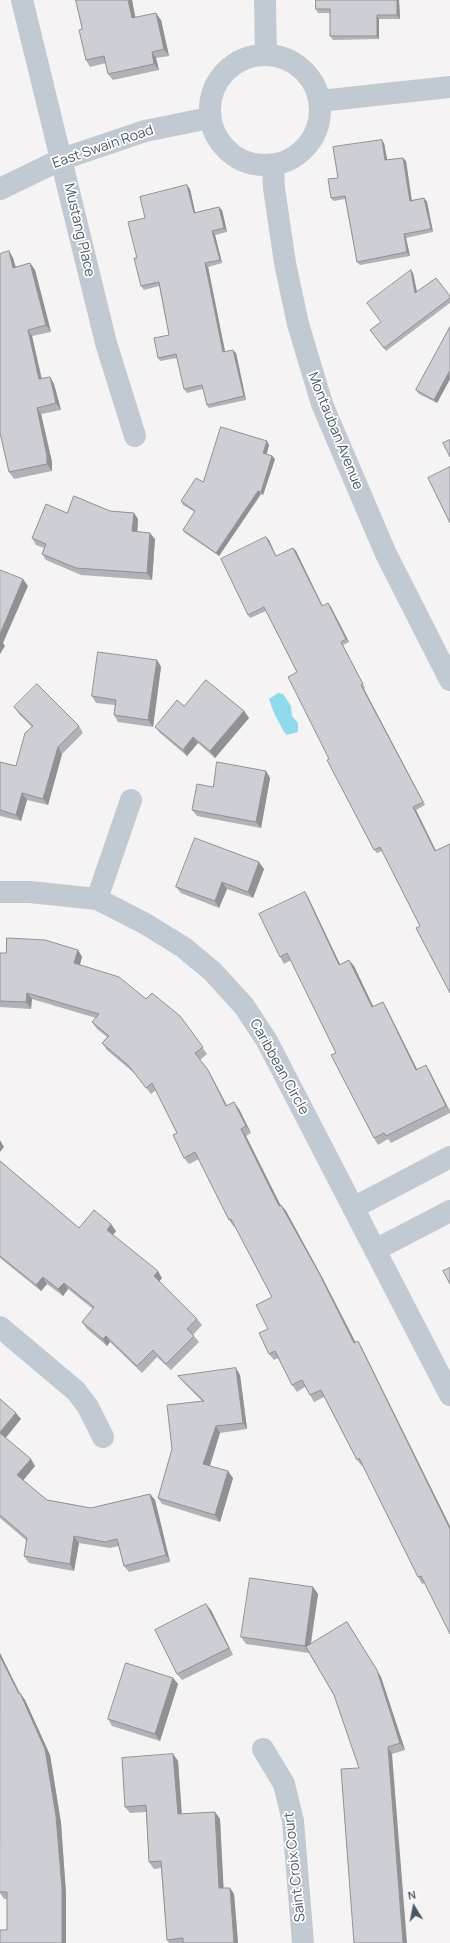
<!DOCTYPE html>
<html>
<head>
<meta charset="utf-8">
<style>
	body { margin:0 }
	#map { position:relative; width:450px; height:1943px; overflow:hidden; background:#f5f3f3; font-family:Manrope,sans-serif }
	canvas { display:block }
	.north { position:absolute; left:394px; top:1887px; width:40px; height:40px; -webkit-text-stroke:3px #fff; paint-order:stroke; rotate:350deg; font-size:11px; font-weight:700; line-height:16px; text-align:center; color:#4a5661 }
	.north::after { content:''; display:block; margin:auto; width:14px; height:18px; background:#4a5661; clip-path:polygon(50% 0,100% 100%,50% 72%,0 100%) }
</style>
</head>
<body>
<div id="map">
<canvas width="450" height="1943"></canvas>
<div class="north">N</div>
</div>
<script>
const c = document.querySelector('canvas').getContext('2d');
c.lineJoin = 'round';
function fill(path, color) { c.fillStyle = color; c.fill(path, 'evenodd'); }
function strokePath(path, color, width, dash) { c.strokeStyle = color; c.lineWidth = width; c.lineCap = dash ? 'butt' : 'round'; c.setLineDash(dash || []); c.stroke(path); }
function write(font, color, halo, rows, align = 'center') {
  c.font = font + ' Manrope,sans-serif'; c.lineWidth = 3.5; c.setLineDash([]); c.textBaseline = 'middle'; c.strokeStyle = halo; c.fillStyle = color; for (const [text, x, y, turn = 0] of rows) {
    c.save(); c.translate(x, y); c.rotate((+turn || 0) * Math.PI / 180); c.textAlign = isNaN(turn) ? turn : align; if (halo) c.strokeText(text, 0, 0); c.fillText(text, 0, 0); c.restore();
  }
}
fill(new Path2D(`
	M278 693 283 694 291 706 292 716 298 723V732L287 735 284 732 274 713 269 699Z`), '#90daee');
strokePath(new Path2D(`
	M22 0 106 343 135 436
	M0 892H30L97 899 144 923 183 947 212 971 244 1006 267 1041 450 1395
	M97 899 131 800
	M353 1208 450 1157
	M375 1250 450 1211
	M0 1327 76 1391 88 1407 103 1437
	M263 1749 284 1784 293 1821 303 1943`), '#c1cad2', 22);
strokePath(new Path2D(`
	M265 0 266 54
	M210 110a55 55 0 1 1 110 0a55 55 0 1 1-110 0Z
	M320 101 450 87
	M273 165 274 188 285 263 298 324 322 404 386 554 450 680
	M0 189 62 159 145 131 209 118`), '#c1cad2', 22);
fill(new Path2D(`
	M76 0H132L135 18 161 20 169 56 156 58 159 70 113 80 108 74 106 63 90 67 86 60 82 29Z
	M316 0H399L400 19H379V39L333 40 330 36V13H318L316 9Z
	M384 143 387 160 406 161 412 200 424 198 427 202 433 232 406 238 410 256 360 265 357 262 345 199 334 201 331 198 338 178Z
	M190 189 195 212 222 210 227 232 215 235 222 263 208 267 225 352 236 353 246 400 209 408 207 405 203 389 187 393 184 389 177 358 160 361 158 358 169 335 159 286 144 290 141 286 137 258 145 218Z
	M9 251 13 258 16 267 30 263 35 270 51 332 32 336 42 379 50 377 54 384 61 410 41 414 52 462V471L14 479 9 472Z
	M413 273 417 292 450 296V303L386 351 370 330 381 322Z
	M450 327V379L437 403 419 394 416 390Z
	M267 441 269 445 266 454 272 456 275 459 263 495 261 494 219 556 185 533 183 530 195 512 183 505 181 501 203 482Z
	M110 511 134 513 138 519 137 532 155 539 152 580 81 575 46 560 42 554 44 548 36 545 32 538 67 513Z
	M266 537 269 540 276 556 293 548 296 551 323 606 328 603 331 607 349 642 343 645 365 688 364 689 425 805 416 810 436 851 420 926 382 851 377 853 374 850 329 759 297 672 266 611 250 618 248 615Z
	M157 660 161 667 153 727 118 722 114 715 115 705 96 703 92 696Z
	M184 706 244 711 249 718 215 758 198 743 187 756 160 733 155 727Z
	M14 707 79 726 83 733 62 754 48 805 27 800 21 821 0 816V762L16 766 32 727 19 714Z
	M266 771 270 778 261 828 197 816 192 810 213 787Z
	M264 869 253 898 227 889 219 908 181 893 176 887Z
	M305 892 309 899 340 964 349 960 354 966 373 1007 383 1002 387 1009 417 1070 430 1072 450 1111V1113L391 1143 388 1139 378 1145 374 1138 336 1053 291 960 284 964 280 957Z
	M78 950 82 957 80 965 180 1016 207 1054 200 1060 212 1077 227 1105 239 1109 251 1133 246 1136 280 1205H281L286 1211 323 1279 355 1342 362 1348 425 1583 422 1584 418 1577 363 1466H362L357 1460 324 1397 314 1402 310 1395 305 1387 297 1392 292 1385 278 1358 274 1360 269 1354 268 1329 272 1297 235 1226 234 1227 229 1220 199 1159 189 1164 184 1158 177 1133 156 1090 151 1094 134 1073 107 1050 102 1043 107 1037 97 1029 92 1022 96 1018 32 999 31 1009 0 1007V953H6Z
	M0 1161 79 1228 116 1231 113 1235 162 1278 159 1282 197 1319 202 1325 193 1335 199 1342 171 1370 157 1357 142 1373 110 1342 107 1346 87 1329 82 1322 93 1309 68 1289 63 1296 47 1284 41 1291 0 1258Z
	M240 1375 247 1429 220 1433 210 1466 233 1478 220 1522 162 1504 158 1498 202 1401 183 1382 178 1376Z
	M0 1399 21 1419 6 1438 35 1466 23 1480 47 1500 91 1508 150 1494 155 1500 170 1562 129 1572 124 1566 119 1546 110 1548 79 1543 74 1571 29 1563 24 1556 27 1541 0 1518Z
	M313 1587 318 1594 311 1644 347 1622 381 1677 405 1750 392 1754 359 1768 334 1695 309 1653 246 1644 241 1637Z
	M211 1610 233 1655 182 1680 177 1674Z
	M0 1653 20 1693 25 1700 50 1755 61 1823 66 1894 7 1930V1899H4L0 1893Z
	M173 1678 178 1684 160 1741 112 1726 108 1719Z
	M173 1754 178 1761 182 1814 215 1812 220 1819 223 1888H230L234 1894 238 1943H169L167 1940 161 1868 154 1869 149 1862 146 1812 130 1813 125 1807Z`), '#b0b2b7');
fill(new Path2D(`
	M128 0H132L137 25 132 18Z
	M397 0H399L400 19 397 15Z
	M156 13 161 20 169 56 164 49Z
	M377 15 379 19V39L377 36Z
	M152 52 156 58 159 70 154 64Z
	M382 140 384 143 388 164 385 160Z
	M403 158 406 161 412 204 410 201Z
	M187 185 190 189 196 216 194 213Z
	M424 198 427 202 433 232 431 229Z
	M219 207 222 210 227 232 224 228Z
	M212 231 215 235 222 263 220 260Z
	M404 234 406 238 410 256 407 252Z
	M9 251 13 258 17 274 13 268Z
	M30 263 35 270 51 332 46 325Z
	M205 263 208 267 226 356 223 352Z
	M411 270 413 273 418 297 415 293Z
	M28 330 32 336 43 386 39 379Z
	M233 350 236 353 246 400 244 396Z
	M449 372 450 379 437 403 434 400Z
	M50 377 54 384 61 410 56 403Z
	M37 408 41 414 52 462V471L47 464Z
	M267 441 269 445 266 457 263 453Z
	M272 456 275 459 263 495 261 492Z
	M258 491 261 494 219 556 216 553Z
	M134 513 138 519 137 538 132 531Z
	M150 533 155 539 152 580 147 573Z
	M266 537 269 540 278 560 276 556Z
	M293 548 296 551 324 610Z
	M23 579 28 586 3 643 5 646 0 654V634Z
	M328 603 331 607 349 642 346 639Z
	M157 660 161 667 153 727 148 720Z
	M361 685 364 689 425 805 423 802Z
	M244 711 249 718 215 758 210 751Z
	M193 737 198 743 187 756 183 750Z
	M58 747 62 754 48 805 43 799Z
	M266 771 270 778 261 828 256 822Z
	M22 793 27 800 21 821 16 815Z
	M413 807 416 810 438 855 435 851Z
	M259 862 264 869 253 898 248 892Z
	M222 882 227 889 219 908 215 901Z
	M305 892 309 899 343 971 339 965Z
	M78 950 82 957 78 970 74 963Z
	M349 960 354 966 377 1014 372 1007Z
	M27 993 32 999 31 1009 26 1002Z
	M383 1002 387 1009 421 1077 416 1070Z
	M426 1065 430 1072 450 1112 446 1106Z
	M208 1070 212 1077 230 1113 226 1106Z
	M234 1102 239 1109 251 1133 246 1126Z
	M241 1129 246 1136 284 1212 279 1206Z
	M0 1140 4 1147 0 1152Z
	M281 1205 286 1211 323 1279 359 1349 354 1343Z
	M111 1224 116 1231 111 1237 107 1230Z
	M158 1271 162 1278 158 1283 154 1276Z
	M43 1277 47 1284 41 1291 36 1285Z
	M64 1283 68 1289 63 1296 58 1289Z
	M106 1336 110 1342 107 1346 103 1339Z
	M358 1341 362 1348 450 1526V1529Z
	M236 1368 240 1375 247 1429 243 1423Z
	M16 1413 21 1419 4 1439 0 1433V1432Z
	M216 1426 220 1433 208 1471 203 1464Z
	M31 1459 35 1466 22 1482 17 1475Z
	M228 1471 233 1478 220 1522 215 1515Z
	M150 1494 155 1500 170 1562 166 1555Z
	M74 1536 79 1543 74 1571 70 1564Z
	M313 1587 318 1594 309 1653 305 1646Z
	M206 1604 211 1610 233 1655 229 1648Z
	M347 1622 381 1677 405 1750 400 1743Z
	M0 1653 23 1701 19 1694 0 1656Z
	M173 1678 178 1684 160 1741 155 1734Z
	M20 1693 25 1700 50 1755 61 1823 66 1894V1943H62Z
	M388 1747 392 1754 407 1943H403Z
	M173 1754 178 1761 182 1821 178 1814Z
	M215 1812 220 1819 224 1895 219 1888Z
	M230 1888 234 1894 238 1943H234Z`), '#909195');
const building = new Path2D(`
	M76 0H128L132 18 156 13 164 49 152 52 154 64 108 74 104 56 86 60 79 30 82 29Z
	M316 0H397V15H377V36H330V9H316Z
	M382 140 385 160 403 158 410 201 424 198 431 229 404 234 407 252 357 262 345 196 331 198 328 179 338 178 333 147Z
	M187 185 194 213 219 207 224 228 212 231 220 260 205 263 223 352 233 350 244 396 207 405 202 385 184 389 176 354 158 358 154 338 169 335 159 282 141 286 134 258H137L128 222 145 218 140 197Z
	M9 251 13 268 30 263 46 325 28 330 39 379 50 377 56 403 37 408 47 456V464L9 472 0 433V254Z
	M411 270 415 293 436 278 450 296V298L384 348 370 330 381 322 367 303Z
	M450 327V372H449L434 400 416 390Z
	M221 427 267 441 263 453 272 456 261 492 258 491 216 553 183 530 195 511 181 501 196 478 203 482Z
	M450 440V457L443 443Z
	M450 467V523L428 478Z
	M74 496 110 511 134 513 132 531 150 533 147 573 76 568 42 554 46 544 32 538 46 504 67 513Z
	M266 537 276 556 293 548 322 606 328 603 346 639 341 642 363 684 361 685 423 802 413 807 435 851 450 844V993L416 928 420 926 380 847 374 850 327 760 329 759 288 677 297 672 264 607 248 615 221 559Z
	M0 570 23 579 0 634Z
	M98 652 157 660 148 720 114 715 116 700 92 696Z
	M206 680 244 711 210 751 193 737 183 750 155 727 177 700 184 706Z
	M37 684 79 726 58 747 43 799 22 793 16 815 0 810V762L16 766 25 733 33 726 14 707Z
	M217 762 266 771 256 822 192 810 197 784 213 787Z
	M195 838 259 862 248 892 222 882 215 901 176 887Z
	M305 892 339 965 349 960 372 1007 383 1002 416 1070 426 1065 446 1106 386 1136 384 1133 374 1138 331 1055 336 1053 287 953 280 957 259 914Z
	M7 938 45 940 78 950 74 963 119 977 146 999 152 993 180 1016 203 1047 195 1053 208 1070 226 1106 234 1102 246 1126 241 1129 279 1206 281 1205 319 1273 354 1343 358 1341 450 1529V1634L421 1576 418 1577 359 1458 357 1460 321 1390 310 1395 302 1380 292 1385 275 1351 269 1354 259 1333 268 1329 256 1305 272 1297 231 1219 229 1220 195 1152 184 1158 173 1135 177 1133 152 1083 146 1088 129 1066 102 1043 109 1036 92 1022 99 1014 27 993 26 1002 0 1001V953H6Z
	M0 1161 79 1228 94 1210 111 1224 107 1230 158 1271 154 1276 197 1319 187 1329 194 1336 166 1364 153 1350 137 1366 106 1336 103 1339 82 1322 94 1307 64 1283 58 1289 43 1277 36 1285 0 1256Z
	M450 1268V1284L443 1271Z
	M236 1368 243 1423 216 1426 203 1464 228 1471 215 1515 158 1498 172 1449 167 1405 204 1401 178 1376Z
	M0 1399 16 1413 0 1432Z
	M0 1433 31 1459 17 1475 47 1500 91 1508 150 1494 166 1555 124 1566 117 1539 105 1542 74 1536 70 1564 24 1556 27 1538 0 1515Z
	M250 1578 313 1587 305 1646 241 1637Z
	M206 1604 229 1648 177 1674 155 1630Z
	M347 1622 377 1670 400 1743 388 1747 403 1943H354L341 1769 359 1768 334 1695 306 1647Z
	M0 1656 19 1694 20 1693 45 1749 56 1816 62 1888V1943H0V1930H7V1892H0Z
	M126 1663 173 1678 155 1734 108 1719Z
	M173 1754 178 1814 215 1812 219 1888H230L234 1943H183V1938L167 1940 161 1861 149 1862 146 1805 125 1807 122 1758Z`);
fill(building, '#cdcfd5');
strokePath(building, '#909195', 1);
write('14px', '#4a5661', '#fff', [
	["East Swain Road",103,147,-19],
	["Mustang Place",79,230,77],
	["Montauban Avenue",335,431,68],
	["Caribbean Circle",279,1067,61],
	["Saint Croix Court",295,1867,-96]
]);
</script>
</body>
</html>
